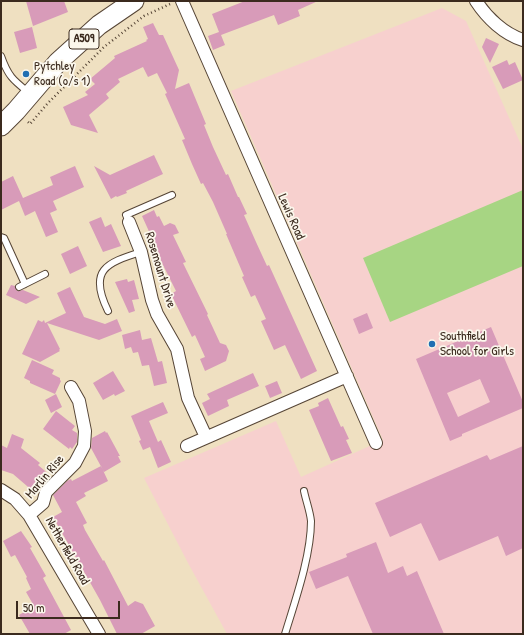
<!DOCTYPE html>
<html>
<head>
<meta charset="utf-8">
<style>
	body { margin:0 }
	#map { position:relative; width:524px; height:635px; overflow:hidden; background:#efe0c1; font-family:"Patrick Hand",sans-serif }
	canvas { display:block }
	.frame { position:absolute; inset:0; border:2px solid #3b2a1e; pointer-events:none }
	.scale { position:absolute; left:16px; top:601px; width:104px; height:18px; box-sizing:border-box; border:2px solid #3b2a1e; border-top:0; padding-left:5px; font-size:12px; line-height:14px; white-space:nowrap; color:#3b2a1e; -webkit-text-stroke:3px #fbf7ec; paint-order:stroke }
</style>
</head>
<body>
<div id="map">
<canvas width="524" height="635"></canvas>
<div class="frame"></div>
<div class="scale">50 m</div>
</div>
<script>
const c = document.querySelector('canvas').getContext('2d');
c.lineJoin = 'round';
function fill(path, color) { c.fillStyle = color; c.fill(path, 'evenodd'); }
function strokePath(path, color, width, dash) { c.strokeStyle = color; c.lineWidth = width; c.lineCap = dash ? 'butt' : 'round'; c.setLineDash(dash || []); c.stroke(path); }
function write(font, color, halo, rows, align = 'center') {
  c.font = font + ' "Patrick Hand",sans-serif'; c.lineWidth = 3.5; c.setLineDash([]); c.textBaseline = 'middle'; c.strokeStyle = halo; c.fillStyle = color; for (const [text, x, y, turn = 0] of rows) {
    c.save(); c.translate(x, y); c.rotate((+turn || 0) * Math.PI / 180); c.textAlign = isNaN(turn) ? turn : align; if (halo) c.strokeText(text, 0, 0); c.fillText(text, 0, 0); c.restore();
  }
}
fill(new Path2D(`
	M442 8 466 21 523 149V634H227L188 563 144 478 276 421 301 477 383 440 231 91Z`), '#f7d0ce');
fill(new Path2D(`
	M523 190V266L390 322 363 258Z`), '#a7d583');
fill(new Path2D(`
	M26 1H64L68 12 33 26Z
	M245 1H318L298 10 300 16 278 25 274 15 221 35 225 45 213 50 208 36 219 32 212 14Z
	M153 23 159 35H163L179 70 175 89 189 83 206 124 204 125 213 147 226 175 228 174 238 197H239L247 214 244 215 256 242 267 266 269 265 317 371 301 379 285 345 274 350 261 321 266 319 255 295 251 297 242 277 244 276 226 234H227L213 202 203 183 201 184 192 164 182 140 185 139 165 94 167 93 157 73 148 77 143 67 118 79 120 82 106 94 109 98 89 115 98 133 71 125 63 107 88 95 85 92 95 84 90 79 115 58 114 56 147 41 146 40 148 39 143 27Z
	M32 27 37 48 20 53 14 32Z
	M486 38 499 44 490 63 482 47Z
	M507 60 509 65 515 62 523 80 503 89 492 67Z
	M154 155 163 174 126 191 127 193 117 197 116 196 111 199 94 166 110 175Z
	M75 166 84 187 53 201 57 210 50 213 58 232 46 237 35 211 25 216 19 201 1 210V182L13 176 23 198 53 185 50 177Z
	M154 210 157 217 159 216 164 226 170 223 175 225 179 233 173 235 186 262 183 263 208 314 207 315 220 343 226 345 229 351 226 361 205 371 200 359 205 357 195 335 192 337 171 294 176 291 162 263 156 250 157 249 142 216Z
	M101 217 105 227 111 224 121 246 103 252 89 222Z
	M78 246 87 266 70 274 61 254Z
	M127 279 128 282 134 280 139 299 132 300 135 311 129 313 115 282Z
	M11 285 15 286 17 291 23 290 40 297 26 304 6 295Z
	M70 287 84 317 105 324 117 319 122 331 99 340 47 323 60 349 59 350 60 351 40 362 22 354 38 320 42 322 44 320 45 323 66 313 57 293Z
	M367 313 373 328 359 334 353 319Z
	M491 327 523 402V408L462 434V436L450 441 416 359ZM480 379 490 402 458 417 447 393Z
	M140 330 142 340 151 338 158 362 162 361 167 383 154 386 149 365 142 366 138 352 133 353 131 347 125 349 122 335Z
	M32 360 54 370 52 374 60 378V380L61 381 55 394 30 383V381L24 378Z
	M113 371 125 391 115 396 114 394 103 400 93 383Z
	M253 373 259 386 227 400 229 406 208 416 202 403 210 399 207 394Z
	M277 381 282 393 270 398 265 386Z
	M56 394 62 407 51 413 45 400Z
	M328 398 341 427 343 426 349 439 346 440 352 453 331 461 309 410 319 406 318 403Z
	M163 402 168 413 149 421 158 442 161 440 171 462 158 468 150 447 143 450 139 441 141 440 131 416Z
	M56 411 75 426 72 430 77 433V442L72 449 70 447 69 449 43 429Z
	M105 431 106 433 107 432 120 456H118L121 462 104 472 91 448 92 438Z
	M12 434 24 439 21 448 40 463 38 465 51 476 46 482 44 479 34 492 13 474 1 470V445L7 448Z
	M523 446V548L506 556 498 536 439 561 421 523 390 537 375 503 487 455 490 460Z
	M101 466 108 481 84 493 86 496 76 502 87 523 83 525 85 530 103 561 104 560 128 606 135 601 143 604 155 626 141 634H117L100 600 53 517 62 512 53 495 67 481 71 479 72 481Z
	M21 531 32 547 30 548 46 576 43 578 71 630 64 634H30L19 615 34 606 26 592 31 589 26 578 27 577 15 555 11 557 3 541Z
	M376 542 388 573 403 566 407 576 417 571 444 634H373L348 576 316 589 309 572 347 557 346 554Z`), '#d89bb9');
const lane = new Path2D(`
	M1 56C8 76 13 80 28 92
	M129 222 126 215 172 195
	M1 237 4 238 25 284
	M19 287 45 274
	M108 311C88 270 106 263 141 252
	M285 634C295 601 311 556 311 521 310 511 306 501 304 491`);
const street = new Path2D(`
	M182 1 376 443
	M476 1C487 18 504 34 523 40
	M129 222 141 252 152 300 157 314 177 349 188 398 206 437
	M187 446 347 376
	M1 490 15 499 29 515 99 634
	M29 515 43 503 46 492 75 463 84 446 85 431 79 401 71 387`);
const primary = new Path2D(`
	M1 126 16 111 58 62 99 25 134 1`);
strokePath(lane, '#564536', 8);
strokePath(street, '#564536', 14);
strokePath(primary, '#564536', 21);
strokePath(new Path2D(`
	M28 122 30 124 48 103 104 47 144 16 170 4`), '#564536', 2.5, [1, 3]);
strokePath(lane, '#fff', 6);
strokePath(street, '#fff', 12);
strokePath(primary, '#fff', 19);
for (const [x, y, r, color] of [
	[26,74,4,"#1f6fb2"],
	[432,344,4,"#1f6fb2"]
]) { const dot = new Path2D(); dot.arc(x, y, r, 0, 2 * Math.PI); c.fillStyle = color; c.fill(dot); strokePath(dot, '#fbf7ec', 1.5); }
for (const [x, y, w] of [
	[84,39,30]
]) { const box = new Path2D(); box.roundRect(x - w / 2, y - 10, w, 20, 3); c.fillStyle = '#fbf7ec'; c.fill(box); strokePath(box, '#3b2a1e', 1); }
write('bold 12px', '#3b2a1e', null, [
	["A509",84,39]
]);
write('13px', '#3b2a1e', '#fbf7ec', [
	["Pytchley",34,67],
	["Road (o/s 1)",34,82],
	["Southfield",440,337],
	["School for Girls",440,352]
], 'left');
write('13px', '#3b2a1e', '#fbf7ec', [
	["Lewis Road",291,217,66],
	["Rosemount Drive",160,270,73],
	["Marlin Rise",45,477,-50],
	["Netherfield Road",67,551,60]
]);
</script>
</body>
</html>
